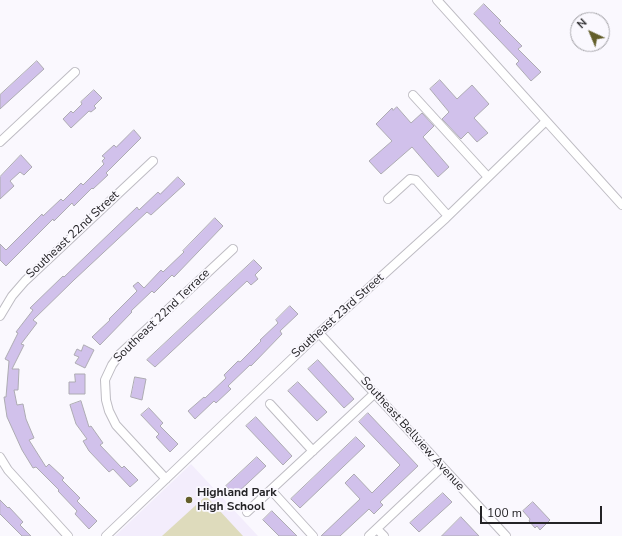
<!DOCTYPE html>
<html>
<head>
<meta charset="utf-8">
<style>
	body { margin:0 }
	#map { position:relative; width:622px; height:536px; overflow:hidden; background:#faf8fe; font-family:"Nunito Sans",sans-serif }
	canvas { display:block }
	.north { position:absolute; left:570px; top:12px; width:40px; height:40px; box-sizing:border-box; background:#faf8fe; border:1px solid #a4a3a8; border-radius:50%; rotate:316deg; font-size:11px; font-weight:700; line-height:16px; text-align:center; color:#242326 }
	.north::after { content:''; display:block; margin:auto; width:14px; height:18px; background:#635e2a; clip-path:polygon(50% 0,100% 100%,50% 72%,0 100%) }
	.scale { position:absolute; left:480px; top:506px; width:122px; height:18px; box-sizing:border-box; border:2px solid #242326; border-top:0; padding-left:5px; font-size:12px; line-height:14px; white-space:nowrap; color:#242326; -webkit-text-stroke:3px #faf8fe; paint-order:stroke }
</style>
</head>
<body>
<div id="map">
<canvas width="622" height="536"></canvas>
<div class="north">N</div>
<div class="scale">100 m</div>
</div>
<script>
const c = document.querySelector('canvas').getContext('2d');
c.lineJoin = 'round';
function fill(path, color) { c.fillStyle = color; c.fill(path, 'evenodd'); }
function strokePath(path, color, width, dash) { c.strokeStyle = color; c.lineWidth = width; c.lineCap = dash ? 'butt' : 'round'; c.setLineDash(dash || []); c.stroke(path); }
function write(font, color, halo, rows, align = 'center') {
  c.font = font + ' "Nunito Sans",sans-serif'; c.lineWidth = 3.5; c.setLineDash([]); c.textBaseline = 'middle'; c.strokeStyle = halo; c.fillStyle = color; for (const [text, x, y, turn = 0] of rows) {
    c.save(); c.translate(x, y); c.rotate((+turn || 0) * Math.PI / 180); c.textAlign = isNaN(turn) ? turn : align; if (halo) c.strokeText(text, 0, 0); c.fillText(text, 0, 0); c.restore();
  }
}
fill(new Path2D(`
	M191 464 258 536H115Z`), '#f3edfc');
fill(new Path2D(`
	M206 496 243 536H162Z`), '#dedbbc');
const building = new Path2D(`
	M484 4 501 21 499 23 522 46 518 49 541 72 531 81 516 64 519 61 474 14Z
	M37 61 44 69 0 109V95Z
	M440 80 457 99 472 85 489 104 474 118 488 133 477 142 468 132 461 139 442 119 449 112 430 89Z
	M94 90 102 98 94 106 96 108 91 112 89 111 71 128 63 119 71 111 73 113 82 104 81 102Z
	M397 107 411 123 422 113 434 126 423 137 449 167 438 177 412 147 381 174 369 161 392 141 376 124 392 108 393 110Z
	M134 130 141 138 106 173 108 175 93 189 92 188 74 206 72 203 54 221 53 219 6 266 0 260V244L6 250 42 214 43 216 61 199 63 201 81 183 83 185 104 164 102 161 105 158 102 156 114 145 116 147Z
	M21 155 32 167 24 175 20 172 10 181 14 186 0 199V177Z
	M178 177 185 184 151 215 147 212 74 280 33 320 37 323 21 344 24 345 12 369H19L18 390H14L17 405 23 404 26 419 34 438 29 440 46 467 49 464 64 478 62 480 80 498 77 501 97 521 89 529 75 514 77 511 58 491 59 490 36 467 33 468 22 450 7 417 4 397H6L9 361 5 359 18 333 16 332 33 310 30 308 63 276 64 277 137 207 139 210 158 192 160 194Z
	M215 218 223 226 174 277 172 275 154 293 152 291 131 311 132 312 100 345 92 337 110 320 109 319 137 291 133 286 138 282 144 288 161 270 163 272 184 252 183 251Z
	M254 260 262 268 255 275 258 279 251 285 247 281 155 367 147 360Z
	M290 306 298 314 280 331 282 334 251 366 250 365 228 386 231 389 216 403 214 401 195 419 188 411 204 397 205 398 226 378 224 375 238 361 240 362 261 341 260 340 278 323 276 320Z
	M84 345 94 350 85 368 75 363 79 357 74 355 77 349 81 351Z
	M318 360 354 399 344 408 308 369Z
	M75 374H85V394H69V382H75Z
	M135 377 146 379 142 400 131 397Z
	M298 382 327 412 317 421 288 391Z
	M81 401 89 427 91 426 103 443 100 445 122 468 124 466 138 480 130 487 113 469 109 472 89 451 83 441 87 439 76 424 70 405Z
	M149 408 163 423 160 426 178 444 170 452 156 437 159 434 141 415Z
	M368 413 418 466 380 502 383 505 374 514 369 509 340 536H321L360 499 345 483 354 474 372 493 400 465 359 422Z
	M256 417 292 456 283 465 246 426Z
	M356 437 365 446 300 508 291 499Z
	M257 457 266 466 235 495 226 486Z
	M443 493 452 502 419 532 410 523Z
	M0 500 8 508 9 507 23 522 20 525 31 536H22L0 514Z
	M533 502 550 520 540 530 537 526 535 528 529 521 530 519 523 511Z
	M272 511 297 536H279L263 520Z
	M461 517 479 536H442Z`);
fill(building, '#d1c1eb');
strokePath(building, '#adabb2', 1);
const minor = new Path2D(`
	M437 0 622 205
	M413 95 488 177
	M0 142 75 72
	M388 199 410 179 416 180 448 216
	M0 316 12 296 25 281 153 161
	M319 333 506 536
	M270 404 313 451
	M0 457 8 470 68 536
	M166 479 116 425 109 411 106 400 105 380 112 365 120 354 233 249
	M271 490 313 536
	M247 512 375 393
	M377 529 384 536
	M106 536 319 333 446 218 546 121
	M369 536 442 467`);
strokePath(minor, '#bebcc3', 10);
strokePath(minor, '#fff', 8);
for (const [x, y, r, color] of [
	[189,500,4,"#635e2a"]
]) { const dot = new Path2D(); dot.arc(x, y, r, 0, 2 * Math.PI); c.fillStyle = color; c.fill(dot); strokePath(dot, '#faf8fe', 1.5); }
write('12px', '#242326', '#faf8fe', [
	["Southeast 22nd Street",73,235,-43],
	["Southeast 22nd Terrace",162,316,-44],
	["Southeast 23rd Street",338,316,-42],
	["Southeast Bellview Avenue",412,434,48]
]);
write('bold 12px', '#242326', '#faf8fe', [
	["Highland Park",197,493],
	["High School",197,507]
], 'left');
</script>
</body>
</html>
